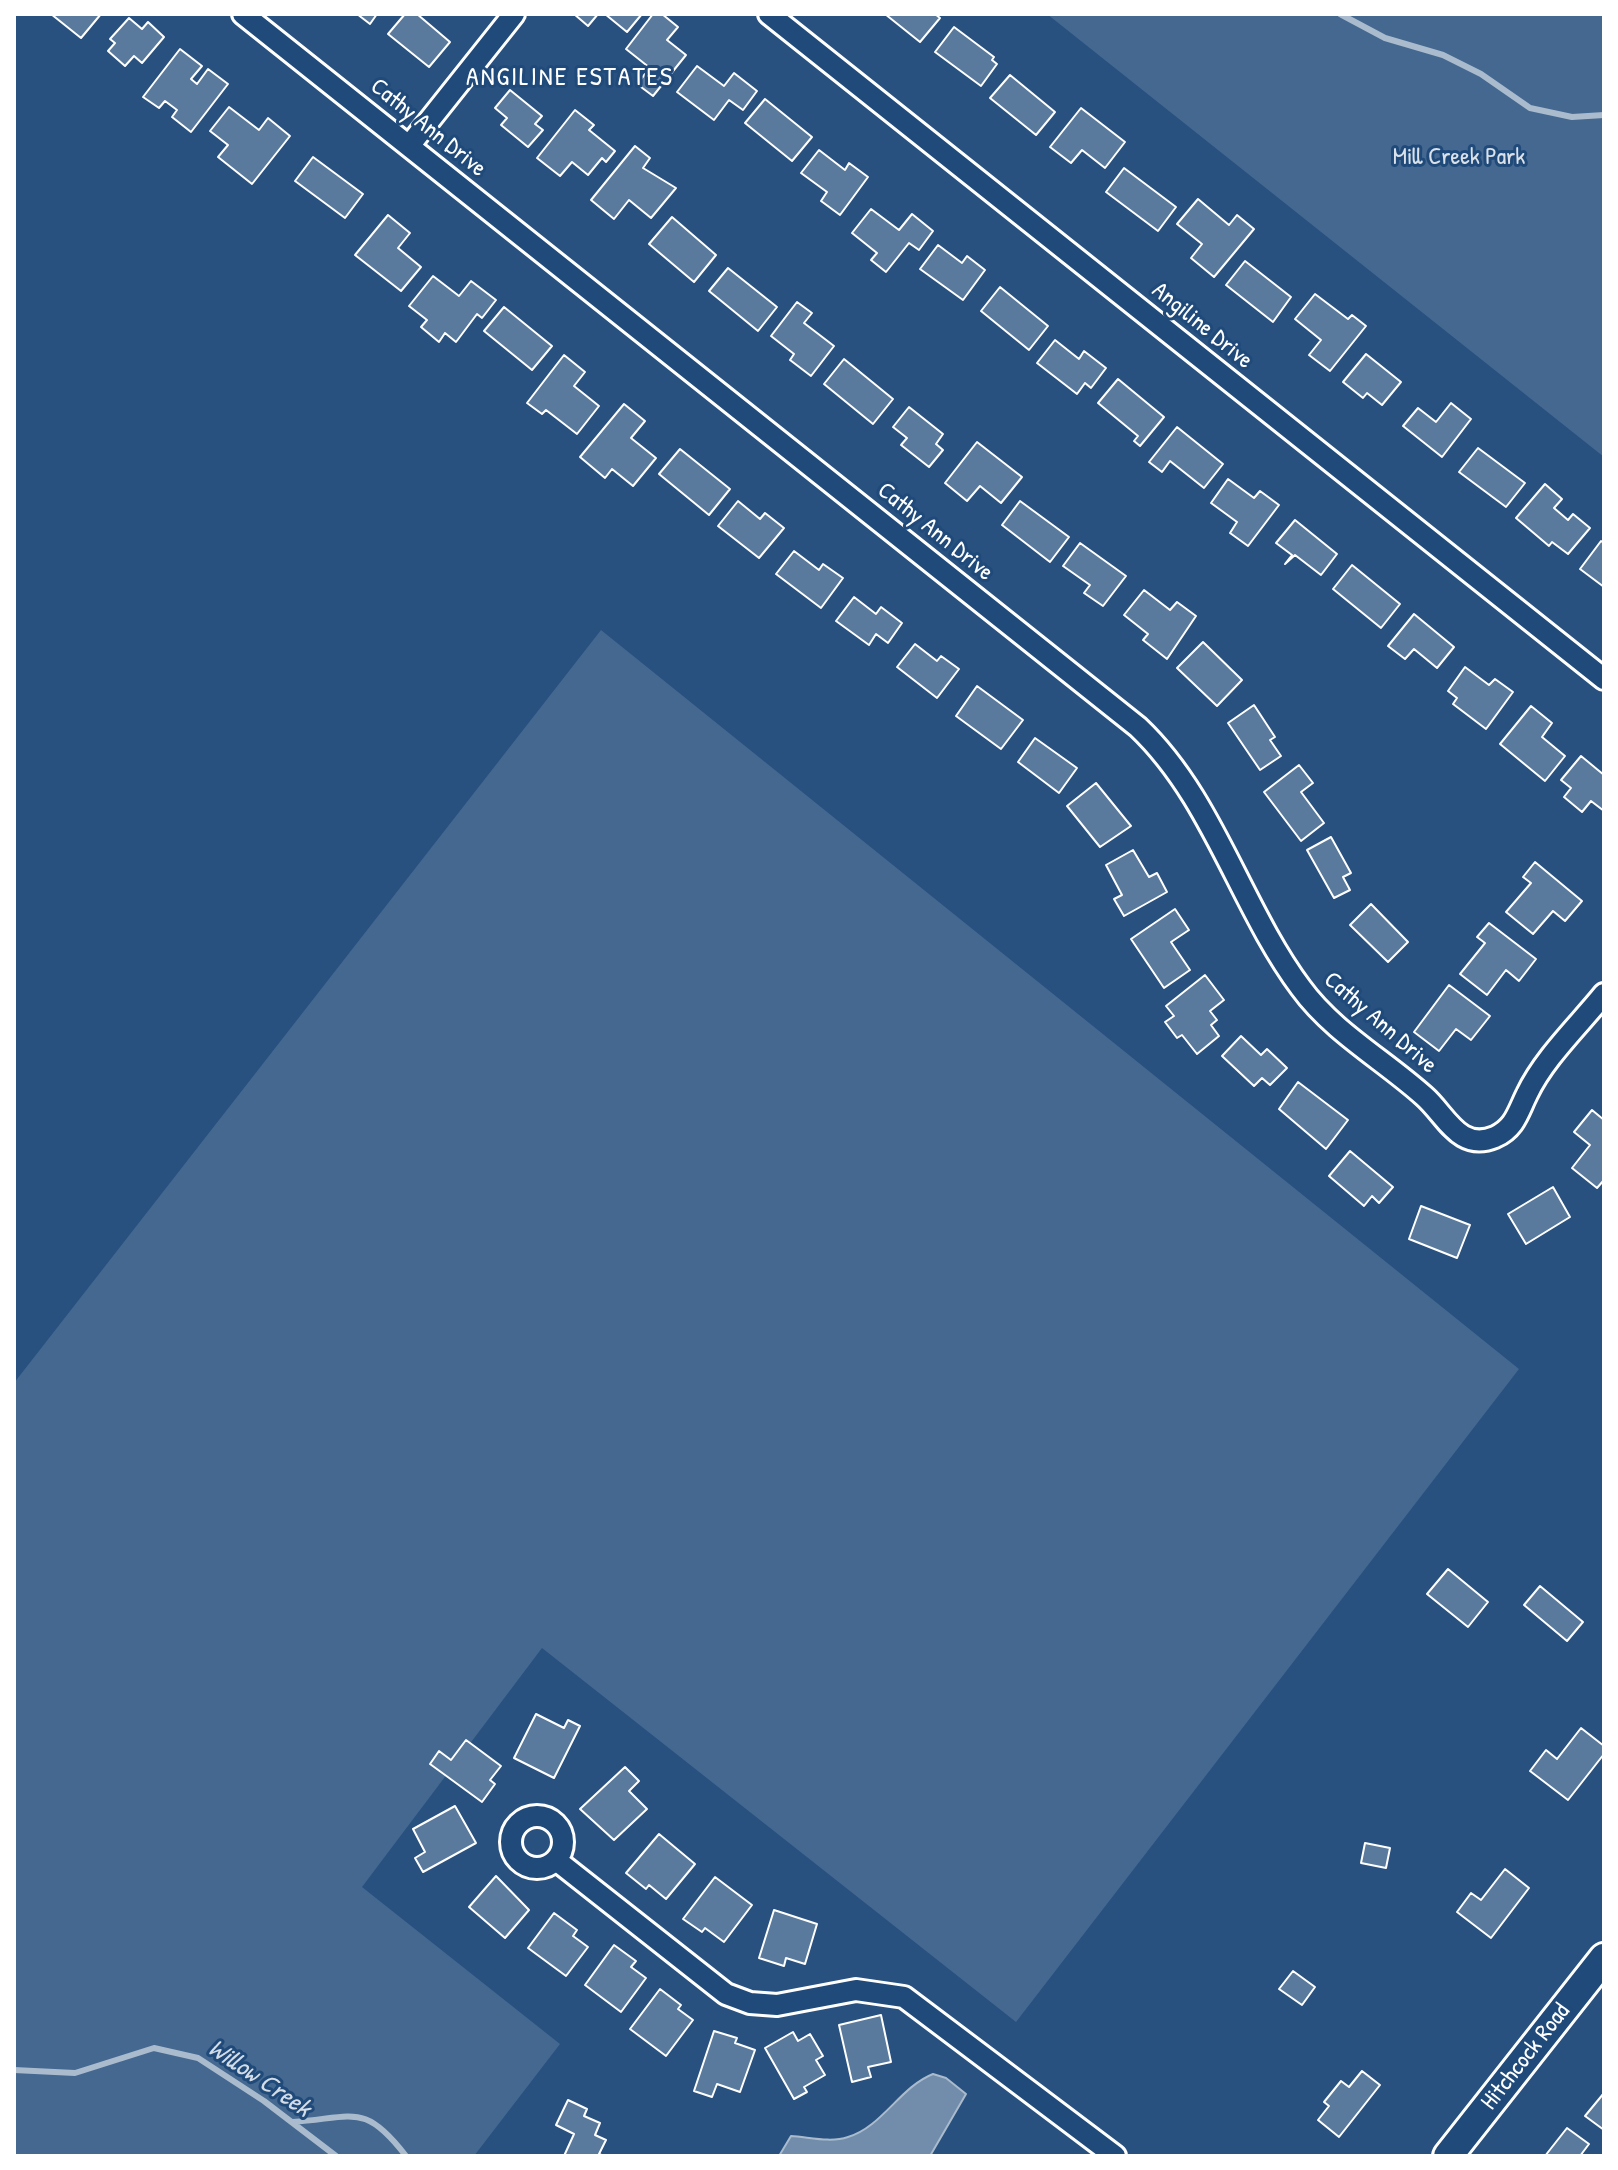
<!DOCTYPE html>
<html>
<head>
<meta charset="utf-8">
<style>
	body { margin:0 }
	#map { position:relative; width:1618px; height:2170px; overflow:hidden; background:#28517f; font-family:"Patrick Hand",sans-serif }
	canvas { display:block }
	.frame { position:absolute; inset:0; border:16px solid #fff; pointer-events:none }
</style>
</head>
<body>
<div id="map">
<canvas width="1618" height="2170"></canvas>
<div class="frame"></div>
</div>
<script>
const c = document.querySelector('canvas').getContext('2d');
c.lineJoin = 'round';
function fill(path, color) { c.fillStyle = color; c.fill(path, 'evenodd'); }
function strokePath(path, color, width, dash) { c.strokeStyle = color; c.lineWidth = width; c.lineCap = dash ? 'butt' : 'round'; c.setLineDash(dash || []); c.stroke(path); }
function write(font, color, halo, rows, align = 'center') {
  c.font = font + ' "Patrick Hand",sans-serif'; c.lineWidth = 6; c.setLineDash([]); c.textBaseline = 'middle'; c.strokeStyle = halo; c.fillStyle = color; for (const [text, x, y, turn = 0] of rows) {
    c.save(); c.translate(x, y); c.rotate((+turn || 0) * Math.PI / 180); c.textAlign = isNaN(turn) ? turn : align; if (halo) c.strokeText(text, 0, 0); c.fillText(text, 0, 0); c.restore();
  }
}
fill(new Path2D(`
	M1047 14H1604V457Z
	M601 630 1519 1369 1016 2022 542 1648 362 1887 560 2044 474 2156H14V1383Z`), '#446890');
const water = new Path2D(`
	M933 2074 946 2078 966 2094 930 2156H779L791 2136C809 2137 830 2143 848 2137 882 2127 900 2087 933 2074Z`);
fill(water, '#718dab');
strokePath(water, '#aabbcd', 2);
strokePath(new Path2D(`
	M1340 14 1385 38 1443 55 1481 74 1530 108 1572 117 1604 115
	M14 2070 75 2073 154 2048 198 2058 264 2101 336 2156
	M293 2122C353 2118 364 2101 406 2156`), '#aabbcd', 6);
const building = new Path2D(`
	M51 14H101L81 38Z
	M357 14H377L370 24Z
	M405 14H417L450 42 429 67 388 34Z
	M574 14H598L588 26Z
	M605 14H642L627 32Z
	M653 14H662L678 27 667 40 686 55 653 96 637 84 650 68 626 49Z
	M885 14H935L940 18 920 42Z
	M129 18 142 29 148 22 164 37 142 63 134 56 125 66 108 51 115 43 110 39Z
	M954 27 994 57 992 60 997 64 981 86 935 52Z
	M180 49 202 66 191 79 197 84 208 69 228 84 191 132 172 117 177 110 165 101 159 108 143 97Z
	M697 66 724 86 734 73 757 91 743 110 729 100 714 120 677 92Z
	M1010 75 1055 112 1036 135 990 98Z
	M510 90 542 116 535 124 543 130 528 147 501 125 507 118 495 108Z
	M765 99 812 137 792 161 745 123Z
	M229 107 259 130 268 118 290 136 252 184 218 157 228 145 210 131Z
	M1081 108 1125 142 1105 168 1082 150 1071 163 1050 147Z
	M575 110 594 125 589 130 615 151 606 162 602 158 588 175 572 162 560 176 537 158Z
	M635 146 650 158 643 168 676 188 651 218 629 200 614 219 591 200Z
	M819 150 845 170 849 163 868 177 840 215 821 201 827 192 801 173Z
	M313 157 363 194 345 218 295 181Z
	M1124 168 1176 207 1158 231 1106 192Z
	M1198 199 1229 225 1237 215 1254 229 1214 277 1191 258 1202 244 1177 224Z
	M871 209 899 230 912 214 933 231 919 250 909 243 886 272 871 260 877 253 852 233Z
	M388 215 410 233 398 248 421 267 401 291 355 255Z
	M672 217 716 255 694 282 649 244Z
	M938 245 962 263 967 256 985 270 963 300 920 269Z
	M1245 261 1291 297 1273 322 1226 285Z
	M728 268 777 307 758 331 709 291Z
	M433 276 459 296 471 281 496 300 482 318 477 314 456 342 445 333 439 342 421 327 427 320 409 306Z
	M1000 287 1048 326 1029 350 981 311Z
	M1315 294 1348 319 1352 315 1366 326 1330 371 1309 355 1321 340 1295 319Z
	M797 302 812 313 804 323 834 346 811 376 790 360 794 354 771 336Z
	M504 307 552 346 532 370 484 331Z
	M1055 340 1079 359 1084 351 1106 368 1091 388 1085 383 1077 394 1037 363Z
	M1366 354 1401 382 1382 405 1367 393 1363 398 1343 382Z
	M564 355 585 372 574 386 599 406 577 434 546 410 542 414 527 403Z
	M844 359 893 399 873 424 824 384Z
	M1118 379 1164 417 1140 446 1134 441 1138 436 1098 403Z
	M1451 403 1471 419 1442 457 1403 426 1418 408 1436 422Z
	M624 404 645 421 631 438 656 458 633 486 612 469 605 478 580 457Z
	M909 407 943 434 936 444 943 450 929 467 901 445 907 438 893 427Z
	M1177 427 1223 464 1204 488 1170 461 1162 472 1149 462Z
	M977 442 1022 477 1001 503 980 486 967 501 945 483Z
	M1478 448 1525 483 1506 507 1459 472Z
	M680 449 730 489 709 515 659 474Z
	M1228 479 1254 498 1260 491 1279 505 1248 546 1230 533 1237 522 1211 503Z
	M1545 484 1562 499 1554 508 1568 520 1573 514 1590 528 1568 554 1552 542 1549 546 1516 518Z
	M738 501 760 519 765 513 784 528 759 558 718 526Z
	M1020 501 1069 537 1050 562 1002 525Z
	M1295 520 1337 554 1321 575 1295 555 1285 564 1292 555 1276 543Z
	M1601 541 1604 543V587L1580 569Z
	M1080 543 1126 576 1103 606 1084 593 1090 585 1063 566Z
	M794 551 819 570 823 564 843 578 821 608 776 574Z
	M1352 565 1400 604 1381 628 1333 589Z
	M1144 590 1170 610 1177 602 1196 616 1167 659 1143 640 1148 634 1124 615Z
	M854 597 876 614 881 607 902 623 888 643 876 634 869 645 836 621Z
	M1414 614 1454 647 1437 668 1414 649 1405 659 1388 646Z
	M1203 642 1242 680 1217 706 1177 668Z
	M915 644 937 661 941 656 959 669 937 698 897 667Z
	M1465 667 1489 685 1495 679 1513 692 1486 729 1453 704 1457 698 1448 691Z
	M977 686 1023 720 1001 749 956 716Z
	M1254 705 1275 737 1270 740 1281 756 1260 770 1228 723Z
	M1531 706 1552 723 1542 737 1565 756 1545 781 1500 744Z
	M1035 738 1077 768 1059 793 1018 762Z
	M1581 756 1604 775V811L1591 801 1582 812 1564 797 1571 788 1561 780Z
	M1299 765 1313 783 1301 792 1324 823 1301 841 1264 792Z
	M1096 783 1131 826 1100 847 1067 806Z
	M1331 837 1351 873 1343 877 1350 890 1334 898 1307 850Z
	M1133 850 1149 877 1157 873 1167 892 1124 916 1114 899 1122 895 1106 865Z
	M1535 862 1582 901 1565 921 1553 911 1533 934 1506 912 1531 883 1523 877Z
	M1371 904 1408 942 1388 962 1350 925Z
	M1175 909 1189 930 1171 942 1190 970 1164 988 1131 939Z
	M1489 923 1536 959 1519 981 1506 970 1487 995 1460 974 1485 943 1477 937Z
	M1205 975 1224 1000 1210 1011 1217 1020 1211 1025 1219 1036 1197 1054 1182 1035 1177 1038 1165 1022 1174 1016 1166 1006Z
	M1449 985 1490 1016 1471 1040 1456 1029 1439 1051 1414 1032Z
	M1241 1036 1261 1055 1267 1049 1287 1068 1270 1085 1262 1078 1254 1086 1222 1056Z
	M1298 1082 1348 1120 1326 1149 1279 1109Z
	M1592 1110 1604 1120V1180L1597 1188 1572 1168 1590 1145 1574 1132Z
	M1350 1151 1393 1187 1379 1203 1372 1196 1364 1206 1329 1176Z
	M1553 1187 1570 1217 1526 1244 1508 1214Z
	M1421 1206 1470 1225 1457 1258 1409 1239Z
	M1448 1569 1488 1602 1468 1627 1427 1594Z
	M1540 1586 1583 1622 1567 1641 1524 1605Z
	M536 1714 564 1728 568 1720 580 1726 554 1778 514 1758Z
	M1581 1728 1604 1746V1754L1568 1800 1530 1771 1546 1750 1557 1759Z
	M466 1740 501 1766 490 1780 495 1784 482 1802 430 1764 439 1751 451 1760Z
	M625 1767 639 1781 629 1791 647 1809 614 1840 580 1809Z
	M455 1806 476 1843 423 1872 415 1858 425 1852 413 1829Z
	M659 1834 695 1864 666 1899 649 1885 646 1889 626 1873Z
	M1365 1843 1390 1848 1386 1868 1361 1863Z
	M1505 1869 1529 1888 1491 1938 1457 1912 1471 1893 1481 1900Z
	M496 1876 529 1910 505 1938 469 1907Z
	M715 1877 752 1905 724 1942 705 1928 702 1932 683 1919Z
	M774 1910 817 1924 805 1964 786 1958 784 1966 759 1958Z
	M554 1913 577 1930 573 1936 588 1947 566 1976 528 1948Z
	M614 1945 636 1961 631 1967 646 1978 621 2012 585 1985Z
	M1293 1971 1315 1987 1302 2005 1279 1989Z
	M660 1989 681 2005 678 2009 693 2020 666 2056 630 2029Z
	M881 2015 891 2062 868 2067 871 2077 852 2082 839 2025Z
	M714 2031 737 2038 735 2043 755 2050 740 2092 717 2084 712 2097 694 2091Z
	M793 2032 798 2041 810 2034 823 2056 816 2060 825 2075 804 2087 807 2092 794 2099 765 2048Z
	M1362 2071 1380 2085 1339 2137 1318 2120 1329 2106 1324 2102 1341 2081 1349 2087Z
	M1604 2093V2130L1585 2116Z
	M568 2100 587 2109 584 2116 600 2123 595 2135 606 2140 599 2154 604 2156H564L574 2134 556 2125Z
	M1567 2128 1589 2144 1580 2156H1545Z`);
fill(building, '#5a7a9d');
strokePath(building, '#fff', 2);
const street = new Path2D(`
	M243 14 1138 727C1213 798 1240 906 1301 988 1333 1032 1384 1060 1424 1096 1446 1115 1459 1152 1495 1137 1515 1128 1518 1112 1527 1094 1544 1058 1579 1025 1604 994
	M769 14 1604 679
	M409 146 514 14
	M511 1842a26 26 0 1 1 52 0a26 26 0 1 1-52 0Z
	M556 1860 726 1994 750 2003 777 2005 856 1990 904 1997 1115 2156`);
const secondary = new Path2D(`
	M1448 2156 1604 1958`);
strokePath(street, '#fff', 26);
strokePath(secondary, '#fff', 34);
strokePath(street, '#1f4a7a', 20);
strokePath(secondary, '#1f4a7a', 28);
write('24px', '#fff', '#1f4a7a', [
	["Cathy Ann Drive",428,128,39],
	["Angiline Drive",1202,326,39],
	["Cathy Ann Drive",935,532,39],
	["Cathy Ann Drive",1380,1023,41],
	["Hitchcock Road",1526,2057,-52]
]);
write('24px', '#dae1e9', '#1f4a7a', [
	["Mill Creek Park",1459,158]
]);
c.letterSpacing = '2px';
write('26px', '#fff', '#1f4a7a', [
	["ANGILINE ESTATES",570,78]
]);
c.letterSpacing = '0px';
write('italic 26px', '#d4dde6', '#1f4a7a', [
	["Willow Creek",259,2079,34]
]);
</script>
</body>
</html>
